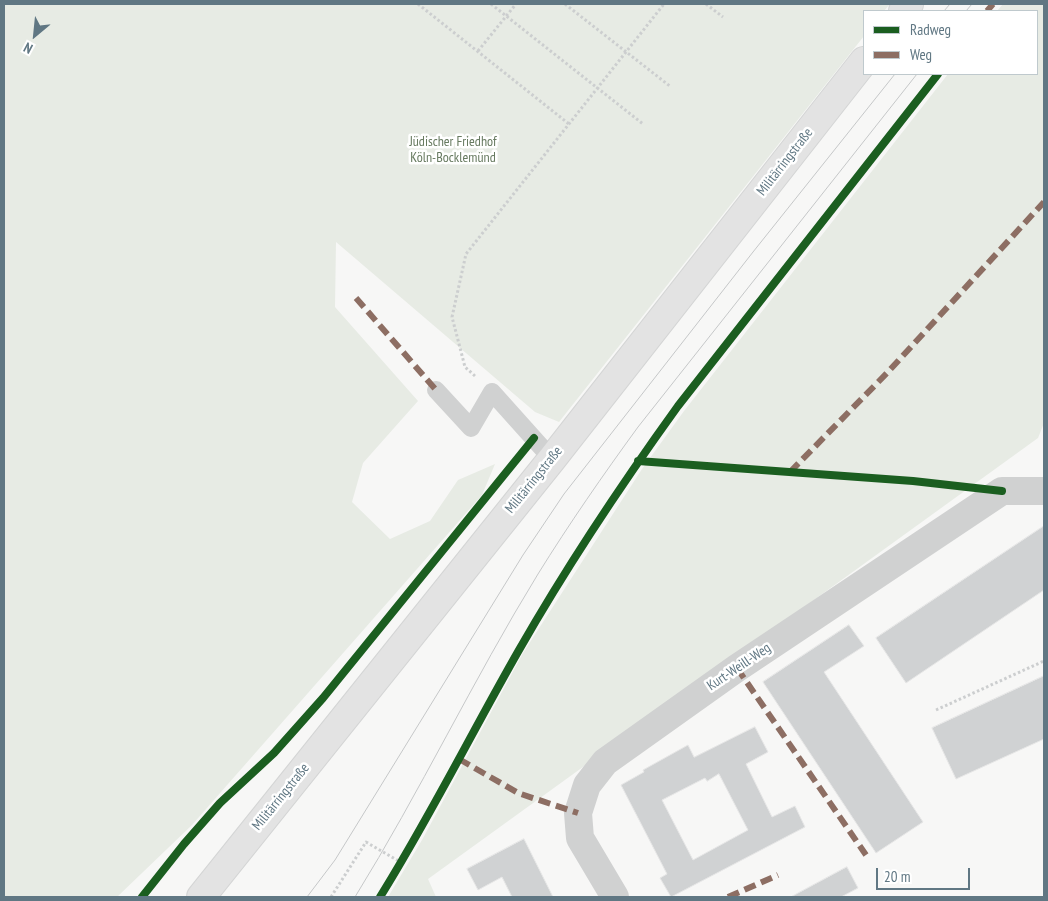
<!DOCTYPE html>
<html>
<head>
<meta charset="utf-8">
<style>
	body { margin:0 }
	#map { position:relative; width:1048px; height:901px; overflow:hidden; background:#f7f7f6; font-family:"PT Sans Narrow",sans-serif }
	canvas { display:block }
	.frame { position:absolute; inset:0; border:5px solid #607783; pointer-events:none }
	.legend { position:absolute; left:863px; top:10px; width:175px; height:65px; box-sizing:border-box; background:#fff; border:1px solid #bfc9cd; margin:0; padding:6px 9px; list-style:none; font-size:15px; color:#607783 }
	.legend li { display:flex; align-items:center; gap:10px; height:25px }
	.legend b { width:25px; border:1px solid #bfc9cd }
	.north { position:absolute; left:10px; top:10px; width:50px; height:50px; -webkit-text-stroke:4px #fff; paint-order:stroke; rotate:208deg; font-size:14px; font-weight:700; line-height:20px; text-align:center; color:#607783 }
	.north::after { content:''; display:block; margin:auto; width:18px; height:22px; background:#607783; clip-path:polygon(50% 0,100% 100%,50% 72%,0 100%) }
	.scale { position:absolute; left:876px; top:868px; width:94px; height:22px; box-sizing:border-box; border:2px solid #607783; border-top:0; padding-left:6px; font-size:15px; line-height:18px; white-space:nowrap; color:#607783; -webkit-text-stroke:4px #fff; paint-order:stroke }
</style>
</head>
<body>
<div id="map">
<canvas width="1048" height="901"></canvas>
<div class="frame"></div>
<ul class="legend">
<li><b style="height:6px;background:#1b5e20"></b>Radweg</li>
<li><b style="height:6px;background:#8d6e63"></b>Weg</li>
</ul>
<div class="north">N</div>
<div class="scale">20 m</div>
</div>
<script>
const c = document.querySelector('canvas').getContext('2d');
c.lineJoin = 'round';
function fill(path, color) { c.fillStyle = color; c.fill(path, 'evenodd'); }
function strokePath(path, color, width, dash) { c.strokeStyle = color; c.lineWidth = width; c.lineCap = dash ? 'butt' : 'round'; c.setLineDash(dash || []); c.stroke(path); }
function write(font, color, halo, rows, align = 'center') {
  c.font = font + ' "PT Sans Narrow",sans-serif'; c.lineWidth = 5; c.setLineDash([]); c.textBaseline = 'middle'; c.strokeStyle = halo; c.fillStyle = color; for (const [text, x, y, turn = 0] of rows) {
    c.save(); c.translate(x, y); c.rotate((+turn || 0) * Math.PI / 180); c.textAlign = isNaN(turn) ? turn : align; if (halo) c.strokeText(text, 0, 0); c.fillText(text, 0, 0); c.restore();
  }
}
fill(new Path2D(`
	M4 4H890L884 11H864V36L559 422 535 412 336 242 335 307 418 401 363 463 352 502 390 539 430 521 458 480 495 464 482 495 192 825 117 897H4Z
	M1003 4H1044V423L1038 438 428 879 436 897H388L422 840 523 653 642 469 684 411 948 74H1037V11H997Z`), '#e7ebe4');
const building = new Path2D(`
	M1044 526V590L906 683 876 638Z
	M849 625 864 646 824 672 923 822 876 853 763 682Z
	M1044 676V739L956 779 932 728Z
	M755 727 768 752 746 764 772 817 795 806 805 827 671 897 660 878 667 874 621 785 644 772 643 770 688 745 694 757ZM719 774 748 830 693 860 662 800 705 778 707 781Z
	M524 839 553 897H512L502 877 478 890 467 869Z
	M847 867 858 888 841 897H791Z`);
fill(building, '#d0d2d3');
strokePath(building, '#e6e6e6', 1);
const secondary = new Path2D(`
	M903 11 909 4
	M201 897 552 459 864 61`);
strokePath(secondary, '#d4d5d5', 30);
strokePath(new Path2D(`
	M418 4 569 124
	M491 4 643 124
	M565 4 671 87
	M706 4 723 17
	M478 51 516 4
	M475 376 465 367 452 317 466 254 664 4
	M936 710 1044 661
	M331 897 366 842 402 863`), '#cccecf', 3, [2.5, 2.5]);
strokePath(new Path2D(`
	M436 390 471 428 492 392 552 459`), '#d0d1d1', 18);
strokePath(new Path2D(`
	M615 897 580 838 578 813 587 785 605 762 737 668 1002 491H1044`), '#d0d1d1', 28);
strokePath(secondary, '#e3e3e3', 28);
strokePath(new Path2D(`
	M944 11 950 4
	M966 11 972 4
	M307 897 335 860 523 555 564 494 753 252 895 74
	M355 897C420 792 473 680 538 574 569 524 603 475 638 427L917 74`), '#c5c7c8', 1);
strokePath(new Path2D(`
	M987 11 993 4
	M356 298 436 390
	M790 472 887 373 1044 202
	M737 668 866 855
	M459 759 518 793 578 813
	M728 897 778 875`), '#8d6e63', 6, [12, 6]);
strokePath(new Path2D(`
	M638 461 913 481 1002 491
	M142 897 184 844 220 803 274 753 323 698 534 438
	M380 897C430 817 472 732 519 650 567 566 621 485 678 406L938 74`), '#1b5e20', 8);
write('14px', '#677a60', '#fff', [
	["Jüdischer Friedhof",453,142],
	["Köln-Bocklemünd",453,158]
]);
write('14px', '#607783', '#fff', [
	["Militärringstraße",785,162,-52],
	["Militärringstraße",534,480,-51],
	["Kurt-Weill-Weg",739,667,-34],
	["Militärringstraße",281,797,-51]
]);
</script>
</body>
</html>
